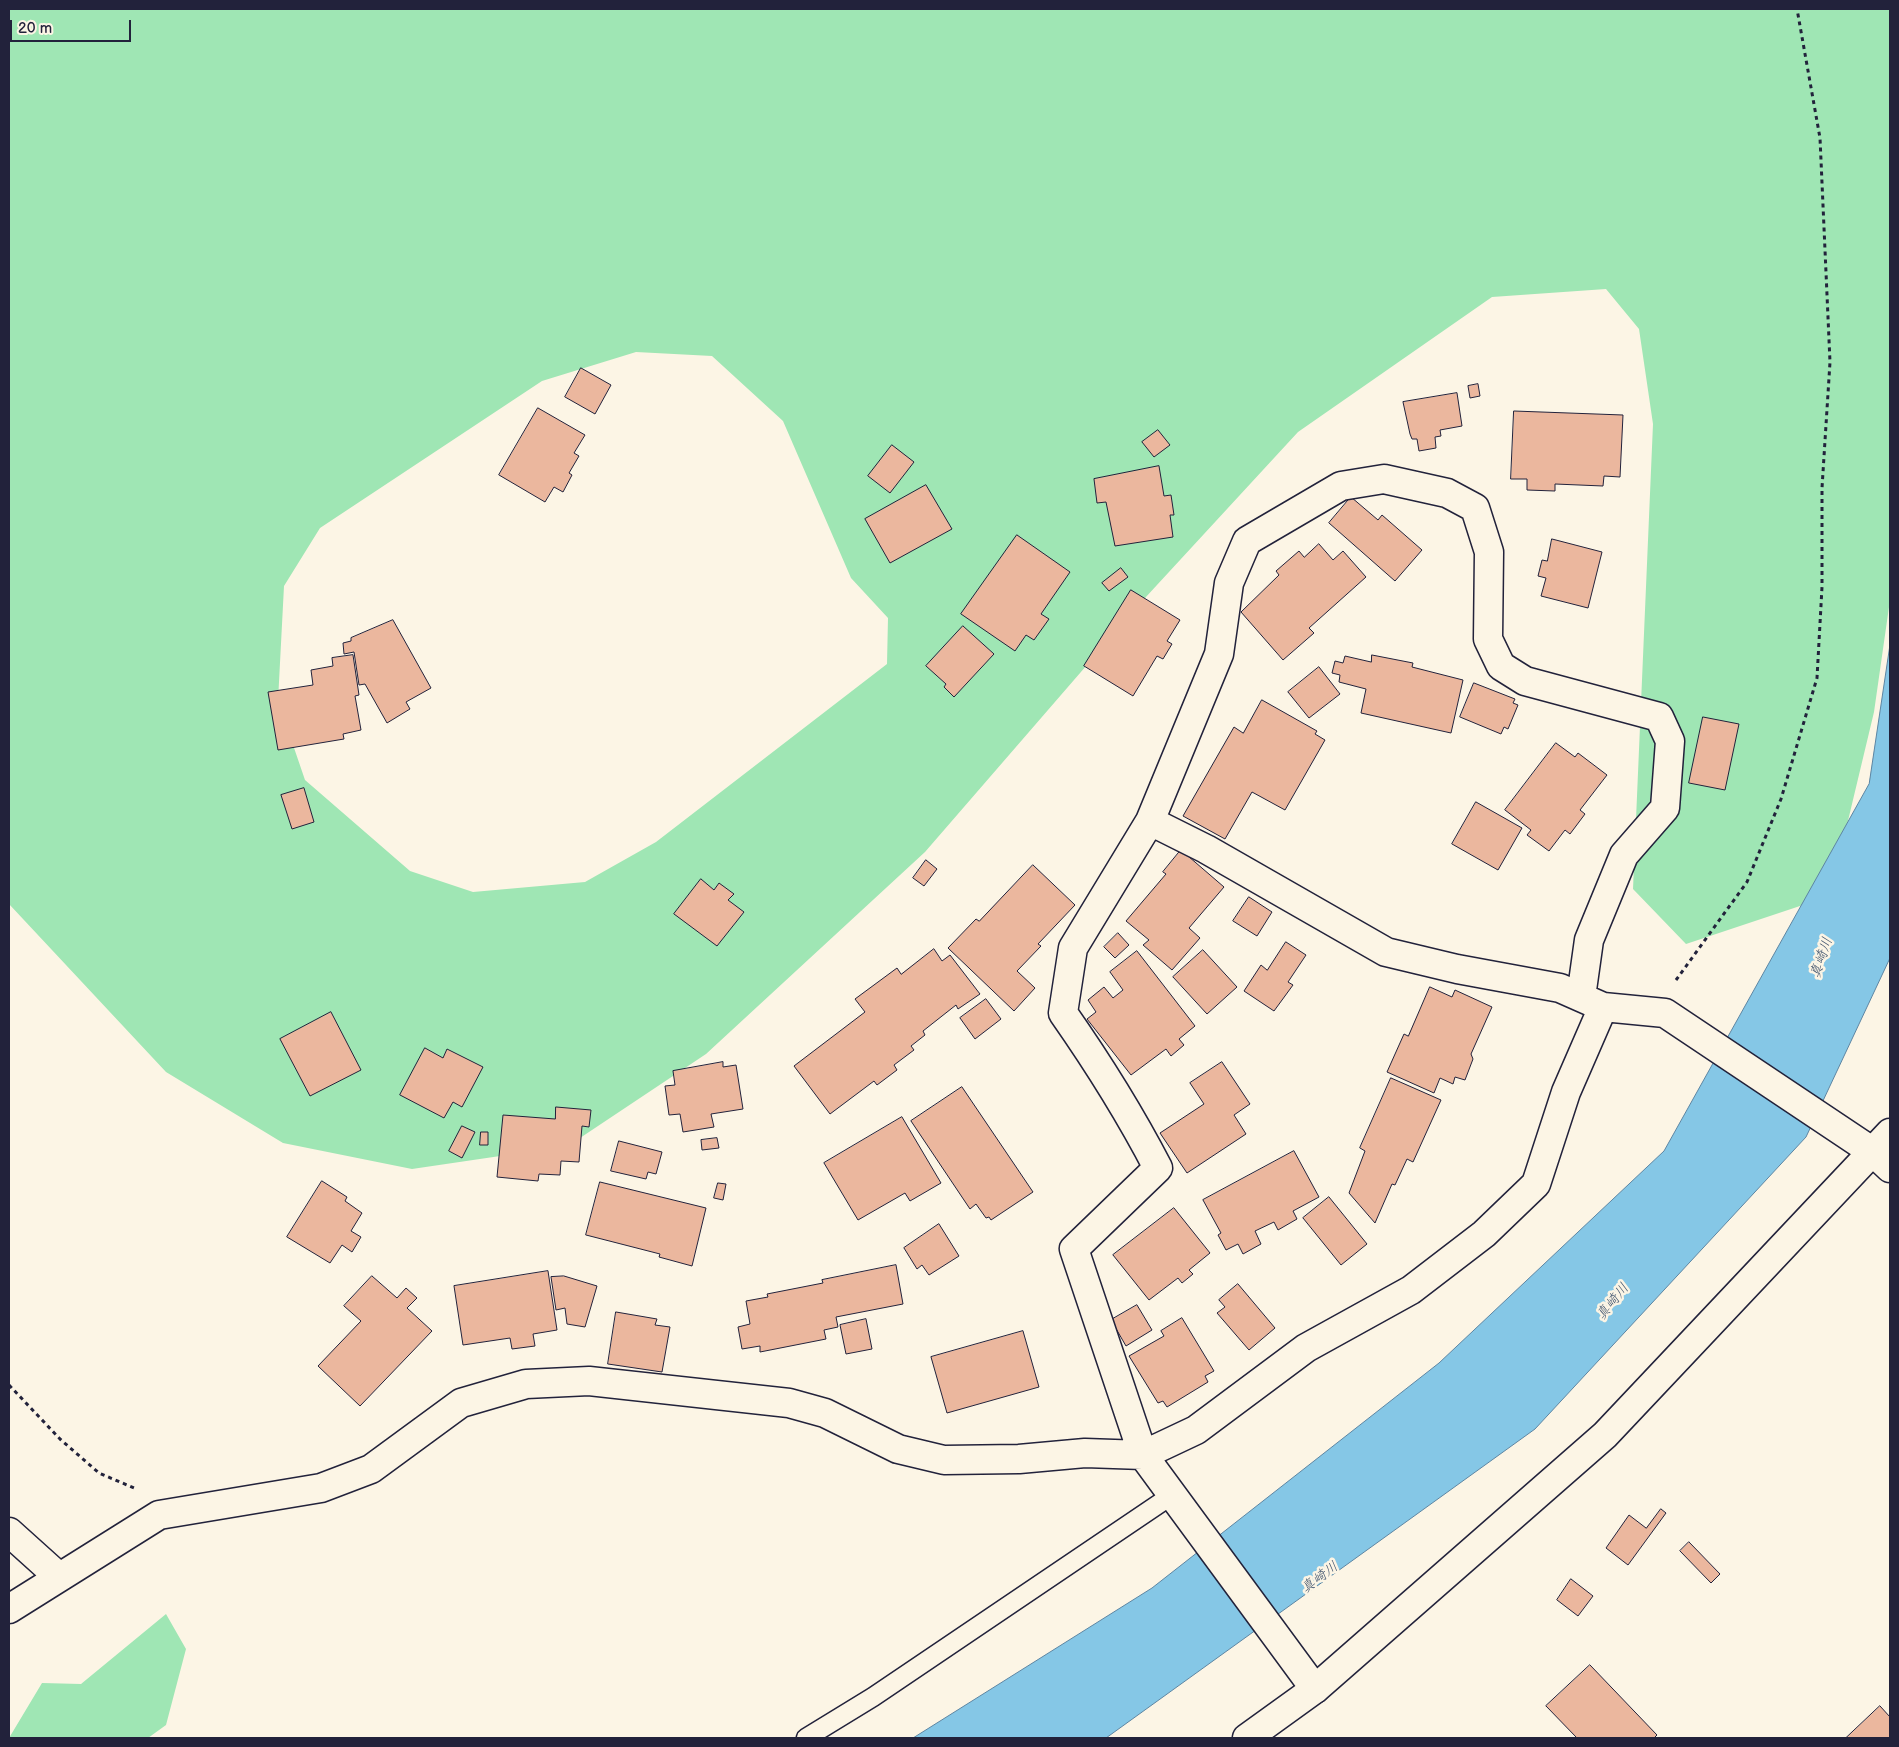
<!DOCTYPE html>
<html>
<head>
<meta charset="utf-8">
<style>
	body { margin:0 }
	#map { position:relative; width:1899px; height:1747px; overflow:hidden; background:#fcf5e5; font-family:"Balsamiq Sans",sans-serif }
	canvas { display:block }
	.frame { position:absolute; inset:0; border:10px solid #22223b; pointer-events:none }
	.scale { position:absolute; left:10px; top:20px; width:121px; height:22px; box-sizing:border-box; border:2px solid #22223b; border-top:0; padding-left:6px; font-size:15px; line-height:18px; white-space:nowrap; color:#22223b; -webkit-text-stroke:4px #fcf5e5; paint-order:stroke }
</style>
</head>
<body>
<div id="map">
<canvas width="1899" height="1747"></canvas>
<div class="frame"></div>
<div class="scale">20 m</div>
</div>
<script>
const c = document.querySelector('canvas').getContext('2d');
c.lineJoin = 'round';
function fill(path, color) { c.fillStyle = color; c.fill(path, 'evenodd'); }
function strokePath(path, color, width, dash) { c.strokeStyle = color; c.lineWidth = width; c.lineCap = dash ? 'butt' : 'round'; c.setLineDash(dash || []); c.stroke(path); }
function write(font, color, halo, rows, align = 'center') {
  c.font = font + ' "Balsamiq Sans","Klee One",sans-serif'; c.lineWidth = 5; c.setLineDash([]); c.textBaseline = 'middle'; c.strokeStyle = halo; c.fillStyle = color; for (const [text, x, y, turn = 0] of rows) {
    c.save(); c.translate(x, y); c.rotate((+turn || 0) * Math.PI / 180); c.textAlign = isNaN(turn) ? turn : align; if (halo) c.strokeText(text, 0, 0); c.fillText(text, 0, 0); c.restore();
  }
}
fill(new Path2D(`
	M9 9H1890V600L1874 712 1830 896 1686 944 1633 889 1653 424 1639 329 1606 289 1492 297 1298 432 1145 598 925 852 706 1054 568 1146 412 1169 283 1143 166 1072 9 904ZM636 352 712 356 783 421 851 578 888 618 887 664 656 842 585 882 473 892 410 871 305 780 278 701 284 586 320 528 542 381Z
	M166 1614 186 1649 166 1725 148 1738H9L42 1683 81 1684Z`), '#9fe6b4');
const water = new Path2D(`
	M1890 645V958L1806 1137 1535 1429 1106 1738H913L1152 1588 1439 1363 1664 1151 1869 784Z`);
fill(water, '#85c7e6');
strokePath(water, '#5d85a2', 1);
const building = new Path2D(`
	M581 368 611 385 595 414 565 397Z
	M1478 384 1480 396 1470 398 1468 386Z
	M1457 393 1462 426 1440 430 1441 436 1435 437 1436 448 1419 451 1417 439H1412L1410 434 1403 402Z
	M538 408 585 435 574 453 579 456 569 473 572 475 563 492 554 487 545 502 499 475Z
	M1514 411 1623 415 1620 477 1604 476 1603 486 1555 484V491L1527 490V479H1511Z
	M1158 430 1170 445 1154 457 1142 442Z
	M892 445 914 462 890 493 868 476Z
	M1159 466 1164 496 1171 495 1174 515H1170L1173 537 1115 546 1106 502 1097 503 1094 479Z
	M926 485 952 529 890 563 865 519Z
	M1351 497 1378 520 1382 515 1422 550 1395 581 1329 523Z
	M1017 535 1070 572 1041 614 1049 619 1034 640 1026 635 1015 651 961 614Z
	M1552 539 1602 552 1588 608 1541 596 1546 578 1538 576 1542 560 1547 561Z
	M1319 544 1333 560 1343 551 1366 577 1309 628 1314 633 1283 660 1241 612 1279 575 1276 571 1299 551 1304 557Z
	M1121 568 1128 577 1109 591 1102 583Z
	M1131 590 1180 620 1167 641 1172 644 1163 659 1157 656 1133 696 1084 666Z
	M393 620 431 688 406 702 410 709 387 723 365 684 359 685 354 652 344 654 343 643 351 641V638Z
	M963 626 994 654 954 697 944 687 946 684 926 666Z
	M353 655 359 695 355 696 361 730 343 734 344 739 278 750 268 692 313 685 311 670 333 666 332 658Z
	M1372 655 1413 663 1412 667 1463 680 1451 733 1361 713 1366 689 1339 682 1340 675 1332 673 1335 661 1343 663 1345 656 1371 662Z
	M1319 667 1340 694 1309 718 1288 692Z
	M1474 683 1515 699 1513 703 1518 705 1508 729 1504 727 1501 734 1460 717Z
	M1262 700 1317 731 1315 734 1325 740 1285 810 1252 792 1225 839 1183 816 1234 727 1243 733Z
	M1703 717 1739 724 1725 790 1689 783Z
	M1556 743 1575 757 1578 753 1607 775 1580 810 1585 814 1570 834 1565 830 1549 851 1527 835 1531 830 1505 810Z
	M304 788 314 822 292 829 281 795Z
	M1476 802 1522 828 1498 870 1452 844Z
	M1181 850 1224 887 1189 928 1200 938 1172 970 1143 945 1149 940 1126 921 1166 874 1163 872Z
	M926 860 937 869 924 886 913 878Z
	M1033 865 1075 905 1038 944 1041 946 1017 971 1035 988 1014 1011 948 948 976 919 979 921Z
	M701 879 714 890 719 883 734 894 728 900 744 912 717 946 674 914Z
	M1249 897 1272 912 1257 936 1233 921Z
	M1118 933 1129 945 1115 958 1104 947Z
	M1286 942 1306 955 1288 982 1293 985 1274 1011 1244 991 1261 965 1267 970Z
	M934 949 942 961 950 955 980 994 958 1009 956 1005 923 1031 925 1035 911 1046 914 1050 894 1065 897 1070 877 1085 874 1081 830 1114 794 1066 865 1012 855 999 897 968 901 974Z
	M1203 950 1237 987 1207 1014 1173 977Z
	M1137 951 1195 1026 1179 1039 1184 1045 1171 1056 1166 1049 1131 1075 1087 1019 1096 1012 1088 1000 1104 987 1113 998 1123 990 1110 972Z
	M1430 987 1452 997 1455 990 1492 1007 1471 1054 1473 1059 1465 1080 1455 1077 1453 1084 1440 1078 1434 1093 1387 1072 1404 1034 1408 1036Z
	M986 999 1001 1019 975 1039 960 1018Z
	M331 1012 361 1070 310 1096 280 1039Z
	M425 1048 443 1058 447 1049 483 1067 462 1107 453 1102 444 1118 400 1095Z
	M723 1062V1067L736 1065 743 1109 711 1114 714 1127 683 1132 680 1114 669 1115 665 1086 675 1085 673 1071Z
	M1222 1062 1250 1104 1234 1115 1246 1134 1187 1173 1160 1133 1204 1104 1190 1083Z
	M1391 1078 1441 1100 1413 1162 1407 1159 1395 1185 1392 1184 1375 1223 1349 1193 1365 1151 1360 1148Z
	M962 1087 1033 1192 991 1220 989 1217 986 1218 976 1204 970 1209 911 1121Z
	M556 1107 591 1110 589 1127 582 1126 579 1162 561 1161 560 1175 539 1174 538 1181 497 1177 503 1115 555 1119Z
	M902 1117 941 1183 910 1201 905 1193 858 1220 824 1163Z
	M462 1126 475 1132 462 1158 449 1151Z
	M481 1132H488V1145H480Z
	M717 1138 719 1148 702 1150 701 1140Z
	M619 1141 662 1152 656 1174 648 1172 646 1179 611 1171Z
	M1294 1151 1319 1197 1293 1211 1297 1219 1278 1230 1274 1222 1255 1231 1261 1244 1243 1254 1238 1244 1226 1250 1218 1235 1221 1233 1203 1200Z
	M322 1181 347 1197 345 1201 362 1213 351 1231 361 1237 352 1252 342 1245 330 1263 287 1237Z
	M600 1182 706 1208 692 1266 659 1257 660 1254 586 1235Z
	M718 1183 726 1184 723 1200 714 1198Z
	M1329 1197 1367 1244 1341 1265 1303 1218Z
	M1174 1208 1210 1253 1189 1270 1193 1274 1182 1283 1178 1278 1149 1300 1113 1255Z
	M939 1224 959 1256 929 1275 922 1265 917 1269 904 1248Z
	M896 1265 903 1304 836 1317 838 1327 824 1330 826 1339 760 1352V1346L742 1349 738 1327 750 1324 746 1301 768 1297 767 1294 823 1283 822 1280Z
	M548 1271 557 1330 533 1334 535 1346 512 1349 510 1338 463 1345 454 1286Z
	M372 1276 397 1298 406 1288 417 1298 407 1308 432 1331 360 1406 318 1366 361 1321 344 1306Z
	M564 1276 597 1286 585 1327 567 1324 565 1308 556 1310 551 1277Z
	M1238 1284 1275 1328 1249 1350 1217 1313 1225 1307 1219 1300Z
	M1137 1305 1152 1330 1126 1346 1111 1320Z
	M616 1312 657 1319 655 1325 670 1327 662 1372 608 1364Z
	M1182 1318 1214 1371 1205 1376 1208 1382 1167 1407 1163 1401 1158 1403 1129 1356 1164 1336 1161 1331Z
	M866 1319 872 1349 846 1354 840 1325Z
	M1023 1331 1039 1387 947 1413 931 1357Z
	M1661 1509 1666 1513 1628 1565 1606 1548 1629 1515 1646 1528Z
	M1689 1542 1720 1574 1711 1583 1680 1551Z
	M1571 1579 1593 1596 1578 1616 1557 1600Z
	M1590 1665 1657 1735 1654 1738H1577L1546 1706Z
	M1880 1706 1890 1717V1738H1846Z`);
fill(building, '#ebb79e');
strokePath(building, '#22223b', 1);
const service = new Path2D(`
	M806 1738 873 1697 1172 1495`);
const minor = new Path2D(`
	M1150 821 1219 654 1229 583 1247 541 1341 486 1384 479 1447 493 1475 508 1489 552 1488 639 1501 666 1525 681 1659 717 1670 741 1665 808 1624 855 1589 940 1581 997
	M9 1532 59 1577
	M9 1609 159 1515 321 1488 371 1469 461 1403 526 1384 589 1381 789 1403 825 1413 898 1449 944 1460 1019 1459 1085 1453 1143 1455 1196 1430 1306 1348 1411 1290 1484 1234 1536 1184 1566 1092 1603 1007
	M1315 1689 1143 1455 1074 1249 1158 1168C1130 1114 1098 1063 1063 1013L1073 948 1150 821 1206 849 1386 952 1457 969 1560 988 1603 1007 1665 1013 1873 1152 1890 1168`);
const tertiary = new Path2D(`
	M1247 1738 1315 1689 1605 1435 1890 1133`);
strokePath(service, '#22223b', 21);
strokePath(minor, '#22223b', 31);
strokePath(tertiary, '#22223b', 31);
strokePath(new Path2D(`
	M1676 980 1747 882 1781 799 1817 678 1822 587V488L1830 362 1820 138 1797 9
	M9 1385 60 1439 99 1473 134 1488`), '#22223b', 3, [4, 4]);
strokePath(service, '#fcf5e5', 18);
strokePath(minor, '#fcf5e5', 28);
strokePath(tertiary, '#fcf5e5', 28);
write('italic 14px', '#40546e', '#fcf5e5', [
	["真崎川",1822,958,-71],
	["真崎川",1613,1302,-51],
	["真崎川",1320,1578,-37]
]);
</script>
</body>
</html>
